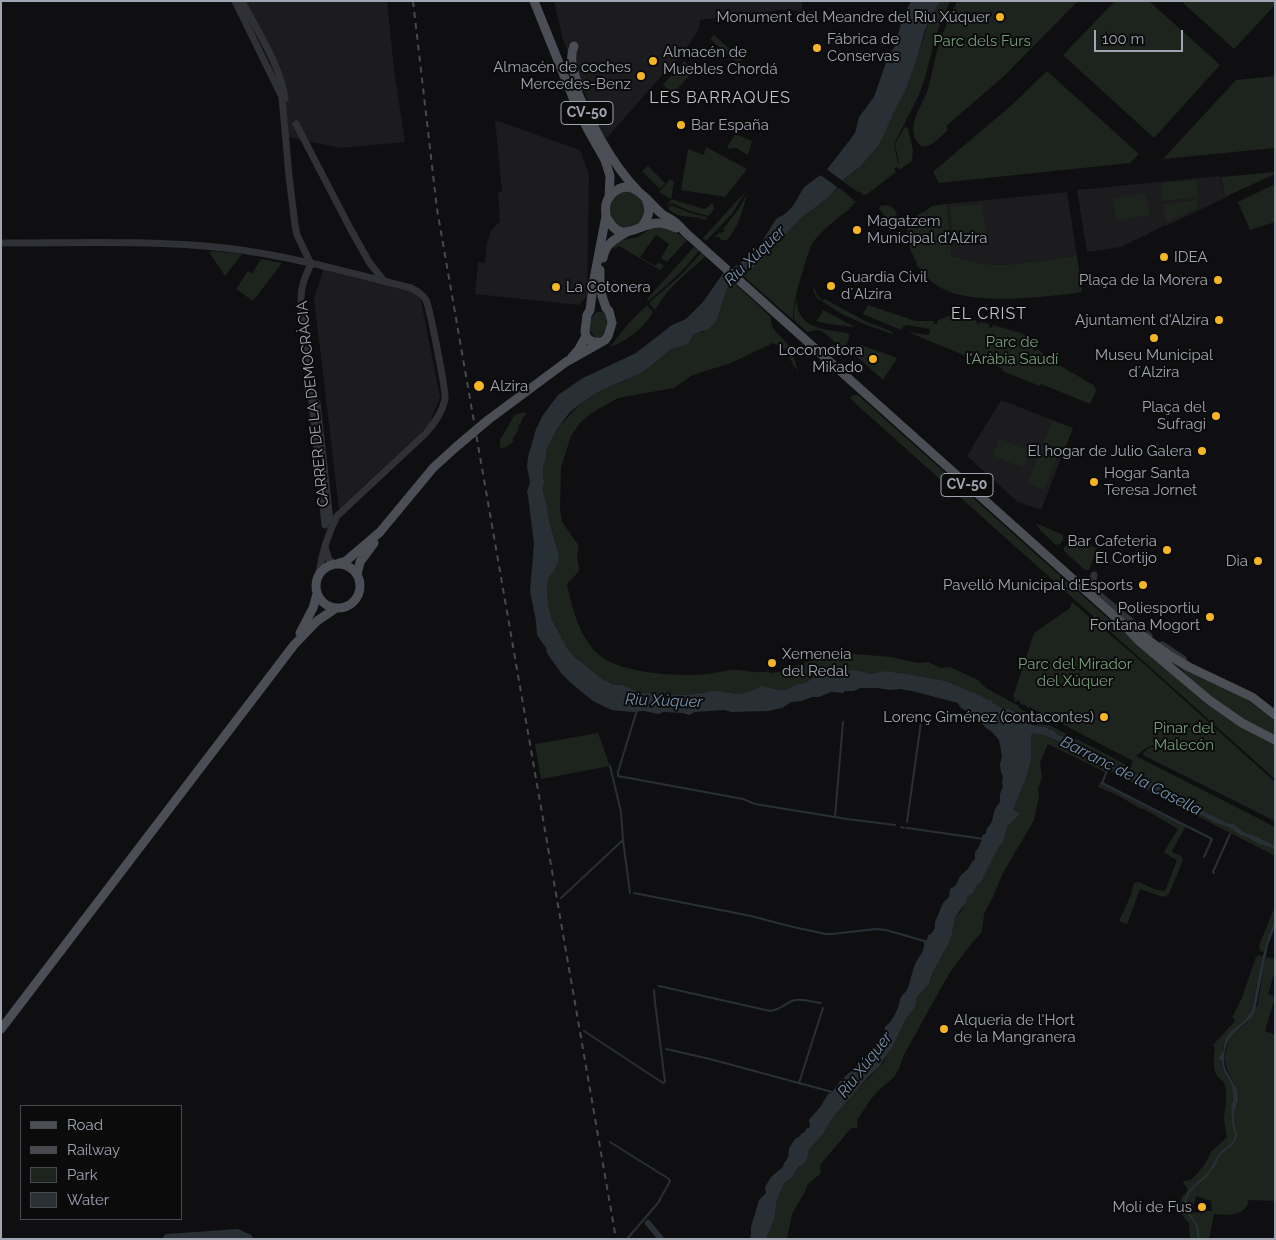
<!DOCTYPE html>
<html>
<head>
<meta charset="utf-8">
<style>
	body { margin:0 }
	#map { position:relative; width:1276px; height:1240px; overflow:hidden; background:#0f0f11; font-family:Raleway,sans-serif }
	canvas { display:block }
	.frame { position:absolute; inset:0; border:2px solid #a0a5b2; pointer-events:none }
	.legend { position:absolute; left:20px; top:1105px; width:162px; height:115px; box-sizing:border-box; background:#0b0b0c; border:1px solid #47494e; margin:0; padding:6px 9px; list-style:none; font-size:15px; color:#a0a5b2 }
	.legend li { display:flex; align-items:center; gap:10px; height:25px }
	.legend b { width:25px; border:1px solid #47494e }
	.scale { position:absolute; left:1094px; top:30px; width:89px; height:22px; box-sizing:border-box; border:2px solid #a0a5b2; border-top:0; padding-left:6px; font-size:15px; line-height:18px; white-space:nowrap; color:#a0a5b2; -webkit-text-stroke:4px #0b0b0c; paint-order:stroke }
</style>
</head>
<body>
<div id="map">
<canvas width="1276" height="1240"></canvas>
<div class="frame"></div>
<ul class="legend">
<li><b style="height:6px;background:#4c4e55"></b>Road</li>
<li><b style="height:6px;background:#47494f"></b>Railway</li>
<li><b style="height:14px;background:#1c241d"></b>Park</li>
<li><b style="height:14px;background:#283036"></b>Water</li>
</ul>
<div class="scale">100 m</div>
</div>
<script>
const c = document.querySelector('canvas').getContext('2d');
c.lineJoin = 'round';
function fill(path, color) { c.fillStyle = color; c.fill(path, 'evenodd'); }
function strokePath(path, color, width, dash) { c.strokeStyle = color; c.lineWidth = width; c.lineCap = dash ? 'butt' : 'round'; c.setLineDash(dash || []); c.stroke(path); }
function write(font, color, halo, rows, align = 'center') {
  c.font = font + ' Raleway,sans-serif'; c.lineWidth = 4; c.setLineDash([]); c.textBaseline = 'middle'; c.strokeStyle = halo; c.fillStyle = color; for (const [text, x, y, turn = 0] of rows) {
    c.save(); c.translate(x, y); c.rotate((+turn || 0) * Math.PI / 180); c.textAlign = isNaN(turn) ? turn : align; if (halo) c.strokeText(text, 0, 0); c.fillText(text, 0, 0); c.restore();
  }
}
fill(new Path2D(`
	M242 1H387L394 69 405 142 341 148 288 137 282 82Z
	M554 1H802V11L780 10 700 20 699 29 691 42 606 139 596 120 563 40Z
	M495 120 580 150 589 174 587 296 579 305 475 294 478 262 485 263 487 243 491 231 497 224 500 222 498 192H502Z
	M1220 176 1225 198 1168 225 1162 226V227L1121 247 1087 252 1077 190Z
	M1067 192 1077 256 1006 265 984 264 952 256 947 204Z
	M314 264 414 292 421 301 440 397 429 425 339 509 314 298 323 271Z
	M1001 400 1073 428 1041 510 1018 502 967 456Z`), '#1c1b1e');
fill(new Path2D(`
	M940 1H950L937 32 925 77 919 95 894 144 898 163H899L895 144 905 127 908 129 913 150 912 161 899 170 897 167 894 169 896 172C890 176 870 193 865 195 863 195 862 194 861 194V193L859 192H858L842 181 858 169 877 147 897 103 906 89 917 59 929 21Z
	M957 1H1078L1003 77 946 126 948 130C941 136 926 154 918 143 905 126 923 105 928 89 931 78 933 66 936 55 941 36 949 19 957 1Z
	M1115 1H1149L1220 65 1154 138 1063 55Z
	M1181 1H1275V5L1234 49Z
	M714 35 742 60 739 64 710 39Z
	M684 61 694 70 673 94 663 85Z
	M1047 71 1139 154 1130 163 939 183 933 172 1014 103Z
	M1275 76V148L1163 159 1236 80Z
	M735 134 752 141 748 155 736 148 728 149V146Z
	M706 147 747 169 725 197 681 190 688 149 704 155Z
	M648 166 665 183 660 189 642 171Z
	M1275 172V174L1225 197 1221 177Z
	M670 179 674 182 671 199 659 192Z
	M1196 180 1198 197 1162 201 1161 183Z
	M1275 184V222L1250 230 1238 202Z
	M838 187 853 199V200L856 202 851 207H849L850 209C840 215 818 234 812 244 808 252 806 261 803 270 798 287 793 302 793 320L741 274 752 269 760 262 777 243 800 219 830 196Z
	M746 191 732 214 706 241 703 238Z
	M609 210a18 18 0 1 1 36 0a18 18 0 1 1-36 0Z
	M1146 193 1150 215 1116 221 1113 198Z
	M747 194C743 210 738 228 727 240H721L719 237H715L720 232 722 233 725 231 723 229 738 210Z
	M672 199C682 203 693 205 703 209L707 208 712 203H713L714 209 709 216 690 211 672 203 666 206Z
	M1197 200 1198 208 1166 222 1163 204Z
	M947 204 952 256 984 264 1006 265 1077 256 1082 291 1078 293C1041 297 974 306 941 288 930 282 923 273 916 264L917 263C911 253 901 228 912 219 919 213 926 212 932 206Z
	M982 204 986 235 953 239 950 207Z
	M887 205C898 208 899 218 894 226H892L879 208 880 206Z
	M670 206H673L690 213 707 217 705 220C692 214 677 220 668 208Z
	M659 227 674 231 687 240 667 262 661 258 669 244 656 235 640 257 655 266 658 262 664 266 660 270 619 246 615 249 612 246 619 241 638 237 650 229Z
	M694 247 699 251C684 270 667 286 648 301L647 299Z
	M213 251 242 254 225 276 209 252Z
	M701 253 705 257C687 273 667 288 655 310L649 303 681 275Z
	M261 259 282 263 253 301 236 289 248 271 252 274Z
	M733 282 771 317C769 330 783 336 789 346 794 354 795 364 799 372L794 366 785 349 773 343 731 363 699 373 691 376 674 388 618 398 590 414 580 423 571 436 561 467 560 509 562 522 579 546 577 557 579 567V571L571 580 568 582 567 584C572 607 577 629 592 648 609 671 661 675 688 675 702 675 717 673 730 670 742 668 756 675 768 671L770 673 778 672 820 657 844 653 891 657 918 663 928 662 941 668 950 667 978 680 986 688 1019 706V708L1029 714 1027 717 1011 709H1003L993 703 992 700H988L978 694 974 693 965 689 946 681 908 674 886 671 871 674 847 670 832 675 816 676 805 683 798 684 785 690H779L767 687 756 688 750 691 739 694 721 692H704L686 695 642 693 616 684 608 683 586 668 567 648 552 620 548 604 547 589 548 579 554 570 557 548 549 520 547 507 543 490 544 483 543 468 547 449 557 429 580 404 600 391 626 380 652 365 665 354 672 349 684 345 693 335 699 332H704L719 314 727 289Z
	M813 286 814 287 817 295 822 300 825 299 865 321 893 332 892 334 864 324 840 313 817 298 814 292Z
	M797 298C796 329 823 329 847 333L849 335C850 339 847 345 843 347L839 345H838L822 331 817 330 807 332 794 320V310Z
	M647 305 653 312C643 329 628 340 610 347L628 324Z
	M868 305 916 321H933L934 324H937L938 320 951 315 952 317 953 316 964 317 966 320 968 318 976 321 978 324 981 322 989 324V326L990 328 992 327 993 325 1021 333 1026 336 1035 346 1033 348V351H1035L1037 349 1052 360V363L1054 362 1095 386V389H1097L1090 404 1041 384 1040 386 1002 371 1003 369 987 362 986 364 983 363 908 332 929 335 930 329 907 325 903 327 901 330 863 314Z
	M823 310 855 327 829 324 816 321 821 315Z
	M597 312H603L605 313 607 325 602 336 596 338C586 331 589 318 597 312Z
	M861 345 897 358 883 380 857 357 855 352 856 347Z
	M853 395H858L1094 606 1206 704 1238 725 1275 744V779L856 404 850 398Z
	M527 412 525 416 523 417C522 421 521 423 518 426L519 428 515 436 513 437C513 441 514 441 510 445H508L507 447 500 448V440L514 416 517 414Z
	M1053 421 1073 428 1064 450 1043 442Z
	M999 439 1031 451 1024 468 993 456Z
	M1040 451 1057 458 1044 490 1027 483Z
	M1036 523 1063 535V540L1060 544 1056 545 1040 530Z
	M1067 544 1094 547 1097 549 1089 570H1085L1064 551V548Z
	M1072 602 1143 663 1275 782V821L1143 755V753L1149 748 1155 746 1154 745 1146 748 1136 756 1275 827V846L1258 837 1244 832 1234 824 1227 823 1191 805 1177 797 1172 792 1155 785 1122 766 1119 767C1103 758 1087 747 1070 739 1062 735 1058 737 1053 730H1050L1046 727 1032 725 1039 724 1049 725 1106 754 1126 765 1131 767 1133 761 1043 714 1042 715 1039 714V712L1035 710H1032V708L1029 707 1028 708 1024 704 1022 705 1018 700 1016 702 1014 700 1015 698 1013 697 1034 633 1070 608Z
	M1174 663 1233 691 1249 701 1275 721V735L1243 719 1213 699Z
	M1033 732 1047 736 1058 741 1138 782 1147 786 1157 792 1164 793 1180 804 1216 823 1230 828 1240 835 1249 838 1275 849V856L1110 771 1105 772 1048 744 1040 762 1042 777 1038 789 1039 796 1034 820 1003 873 993 897 984 914 982 932 972 943 951 971 937 995 904 1055 899 1069 894 1077 879 1090 871 1099 857 1120 858 1127 856 1128H851L820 1165 821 1173 807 1185V1188L792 1214 787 1239H766L774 1220 777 1200 785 1182 791 1177 807 1159 809 1150 823 1134 833 1117 846 1101 884 1062 888 1053 892 1048 906 1019 915 1007 917 997 932 977 934 970 951 939 955 917 962 910 967 897 973 892 977 885 981 882 997 850C1006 839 1004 826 1017 818L1014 808 1026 778 1031 761V735Z
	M598 733 610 766 541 779 535 744Z
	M1100 782 1186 826 1172 851V852L1181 856 1183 860 1169 894 1166 896 1163 897 1140 889 1127 924 1119 921 1131 895 1134 883 1139 882 1154 889 1165 891 1177 860 1171 857 1164 852 1178 829 1144 809H1141L1119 796 1098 787Z
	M1275 906V920L1267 940 1265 952 1260 951 1259 946Z
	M1259 955 1263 956 1254 997 1252 1010 1245 1020 1225 1039 1223 1052 1219 1057 1224 1072 1230 1082 1232 1088 1233 1111 1235 1084 1228 1072 1224 1059 1229 1039 1232 1034 1247 1023 1258 1004 1264 965 1267 957 1275 959V971L1268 994 1275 997V1002L1273 1004 1265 1031 1275 1035V1201L1249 1200C1248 1202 1248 1205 1246 1207 1239 1217 1224 1215 1214 1214L1209 1239H1190L1189 1223C1182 1217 1177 1207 1182 1197 1183 1195 1187 1193 1187 1190 1187 1187 1185 1185 1183 1183L1184 1181 1190 1180 1196 1175 1205 1164 1211 1152 1227 1137C1226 1131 1224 1121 1224 1117 1225 1107 1228 1096 1225 1086 1224 1080 1221 1081 1218 1077 1212 1070 1214 1055 1215 1046H1212L1235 1021V1019L1232 1018 1241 1000 1256 957ZM1196 1196 1211 1201 1212 1211H1202V1213L1192 1212Z`), '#1c241d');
fill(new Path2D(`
	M911 1H940L929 21 925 30 917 59 906 89 894 111 882 139 877 147 860 167 843 180 830 196 800 219 777 243 760 262 752 269 743 272 737 276 727 289 719 314 716 321 708 330 699 332 693 335 688 344 672 349 665 354 652 365 639 374 600 391 589 398 580 404 570 412 557 429 547 449 545 461 543 468 544 482 543 490 547 507 549 520 559 556 558 562 554 570 548 579 547 589 548 604 552 620 567 648 576 658 602 679 612 684 621 685 642 693 686 695 714 691 739 694 750 691 762 686 779 690H785L798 684 805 683 816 676 832 675 847 670 860 671 871 674 885 671 908 674 946 681 965 689 974 693 978 694 988 700H992L993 703 1003 709H1010L1026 717 1032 725 1046 727 1050 730H1053L1058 735 1071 739 1098 754 1106 759 1112 762 1116 765 1119 767 1123 766 1128 771 1141 776 1155 785 1166 789 1191 805 1227 823 1234 824 1244 832 1258 837 1275 846V849L1257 843 1249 838 1240 835 1230 828 1216 823 1180 804 1164 793 1157 792 1147 786 1138 783 1058 741 1047 736 1033 733 1031 735V761L1026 778 1014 808V810L1019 813V815L1008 826 1003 841 997 850 981 882 977 885 973 893 967 897V901L955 917 951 939 934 970 929 983 917 997 915 1007 906 1019 892 1048 888 1053 879 1067 869 1076 833 1117 823 1134 809 1150 807 1159 803 1165 799 1167 792 1177 785 1182 777 1200 774 1220 766 1239H750L751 1234V1227L759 1200 766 1193 765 1187 771 1177 783 1167 784 1163 788 1158 789 1148 795 1139 800 1136 801 1134 805 1132 806 1129 810 1127 809 1120 821 1106 828 1094 831 1093 838 1085 839 1082 850 1072 854 1070 857 1065 863 1061C868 1051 867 1055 874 1048 879 1043 879 1038 885 1035V1027C894 1020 898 1009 900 1000 901 995 905 993 907 990 909 987 912 972 914 967 917 957 925 954 924 942L927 940 928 935 931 934 935 928V922L943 903 949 897 950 889 955 886 961 875 968 869 972 862 975 859V852L979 847 980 843 982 840V836L986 833 987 828 990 825 992 821 995 809 1000 802V794L1003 787 1002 783 1003 776 1001 772 1000 765 1002 756 1000 745 999 740 991 731 986 728 978 719 960 707 958 703 912 691 900 689 890 690 877 688H860L854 691H845L843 693 831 692 819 697H812L802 701 791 702 782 708 768 711 732 712 724 710 695 712 689 715 683 713 664 712 658 714 644 711 632 712 612 710 607 708 593 701 571 683 561 673 547 653 546 648 537 635 536 621 530 591 534 544 528 496 527 491 530 482 527 467 528 457 536 429 543 415 558 395 583 378 636 353 672 325 686 319 703 302 724 272 730 268 738 265 758 248 776 219 785 214 793 206 804 187 825 172 849 141 855 133 859 117 874 97 889 54 894 48 902 20Z
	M1275 920V927L1268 945 1255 1011C1251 1021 1241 1026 1234 1033 1228 1038 1224 1051 1224 1058 1222 1077 1246 1084 1235 1110L1233 1111 1231 1108 1233 1100 1232 1088 1230 1082 1224 1072 1221 1061 1218 1058 1223 1052 1225 1039 1230 1032 1245 1020 1252 1010 1261 964 1267 940Z`), '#283036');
fill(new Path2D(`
	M825 168 844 182 840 189 819 174Z`), '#0f0f11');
strokePath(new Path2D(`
	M637 710 618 772V776L743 799 755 804 847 819 895 825
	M610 766 621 812 623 840
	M1107 771 1102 783 1212 839 1204 857
	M835 817 843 722
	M907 822 922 715
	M901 827 904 828
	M907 828 984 839
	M1214 873 1213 872 1230 834
	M634 893 751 916 793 927 826 934H832L876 929 886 930 928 942
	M561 898 623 840 630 893
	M659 986 770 1011C781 1010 787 1001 796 1000 804 999 813 1002 821 1003
	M584 1031 663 1083 665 1082 655 1002 654 990
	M666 1049 710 1059 832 1092
	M799 1083 823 1008
	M610 1142 669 1179 670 1181 658 1203 627 1239
	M649 1222 663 1239
	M1199 1239C1198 1234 1198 1228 1196 1224 1192 1216 1185 1213 1185 1203 1186 1188 1204 1181 1211 1170 1215 1165 1216 1158 1221 1153 1226 1148 1235 1144 1236 1136 1237 1134 1235 1131 1234 1129 1233 1122 1232 1116 1233 1109`), '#283036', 2);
strokePath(new Path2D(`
	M648 1223 661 1239`), '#283036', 6);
strokePath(new Path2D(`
	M168 1239 237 1234 248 1239`), '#283036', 10);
strokePath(new Path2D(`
	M235 1 282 97 289 176 295 225 297 235 311 264C306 275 301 285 301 298L325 525
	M242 1C256 29 282 68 285 99
	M296 124 350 228 369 262 384 281
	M1 243C76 243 151 240 225 248 287 255 351 273 411 288 417 291 422 294 426 300 430 309 446 391 445 399 442 413 435 422 426 433L337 516C328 534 322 553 319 573
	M317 403 330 521
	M325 547 329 560 335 564
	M1094 575 1093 579 1095 591 1105 600 1149 636
	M1162 645 1183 659`), '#303136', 7);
strokePath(new Path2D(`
	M534 1 576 105 587 128 605 160 610 176 609 197
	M574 46C568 59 575 75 579 88
	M574 85C591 122 609 161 638 191
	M606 216C620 246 636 225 657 223 664 223 670 225 676 228
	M642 226C649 218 651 209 646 199
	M603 258C606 243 615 239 627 232
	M601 342H594L589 340 586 336 585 331 587 315 590 310 594 279 606 216C605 208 605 201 611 195 632 173 648 203 662 214 666 217 671 219 675 222 679 225 683 230 686 233L1122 623 1138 640 1209 700 1242 723 1275 740
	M572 357 579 349 586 336
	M339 563 346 561 380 532 433 468 456 447 488 420 566 362 605 340 608 336 612 323 609 311 606 308 602 296 600 281V270
	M316 586a22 22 0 1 1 44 0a22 22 0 1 1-44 0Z
	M357 575 360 562 374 543
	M300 633 313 608 317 594
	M1141 635 1170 656 1189 667 1252 697 1275 715
	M1 1029 294 645 317 621 336 608`), '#4c4e55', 9);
strokePath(new Path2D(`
	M413 1 437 209 616 1239`), '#47494f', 2, [6, 5]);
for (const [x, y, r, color] of [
	[1000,17,5,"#f6b523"],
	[817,48,5,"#f6b523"],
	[653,61,5,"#f6b523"],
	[641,76,5,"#f6b523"],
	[681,125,5,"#f6b523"],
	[857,230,5,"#f6b523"],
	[1164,257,5,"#f6b523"],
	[1218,280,5,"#f6b523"],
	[831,286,5,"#f6b523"],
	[556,287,5,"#f6b523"],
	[1219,320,5,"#f6b523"],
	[1154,338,5,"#f6b523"],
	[873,359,5,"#f6b523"],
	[479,386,6,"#f6b523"],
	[1216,416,5,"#f6b523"],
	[1202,451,5,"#f6b523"],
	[1094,482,5,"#f6b523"],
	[1167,550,5,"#f6b523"],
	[1258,561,5,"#f6b523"],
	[1143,585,5,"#f6b523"],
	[1210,617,5,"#f6b523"],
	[772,663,5,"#f6b523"],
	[1104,717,5,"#f6b523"],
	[944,1029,5,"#f6b523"],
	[1202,1207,5,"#f6b523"]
]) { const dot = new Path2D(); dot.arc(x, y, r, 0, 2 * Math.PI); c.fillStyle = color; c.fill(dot); strokePath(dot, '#0b0b0c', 2); }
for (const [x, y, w] of [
	[587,113,52],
	[967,485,52]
]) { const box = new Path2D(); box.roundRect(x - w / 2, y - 11.5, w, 23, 4); c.fillStyle = '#0b0b0c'; c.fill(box); strokePath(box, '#a0a5b2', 1); }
write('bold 14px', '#a0a5b2', null, [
	["CV-50",587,113],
	["CV-50",967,485]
]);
write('15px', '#a0a5b2', '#0b0b0c', [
	["Monument del Meandre del Riu Xúquer",990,17],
	["Fábrica de",827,39,"left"],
	["Conservas",827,56,"left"],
	["Almacén de",663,52,"left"],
	["Muebles Chordá",663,69,"left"],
	["Almacén de coches",631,67],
	["Mercedes-Benz",631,84],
	["Bar España",691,125,"left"],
	["Magatzem",867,221,"left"],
	["Municipal d'Alzira",867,238,"left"],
	["IDEA",1174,257,"left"],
	["Guardia Civil",841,277,"left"],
	["d´Alzira",841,294,"left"],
	["Plaça de la Morera",1208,280],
	["La Cotonera",566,287,"left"],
	["Ajuntament d'Alzira",1209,320],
	["Locomotora",863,350],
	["Mikado",863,367],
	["Museu Municipal",1154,355,"center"],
	["d´Alzira",1154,372,"center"],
	["Alzira",490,386,"left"],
	["Plaça del",1206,407],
	["Sufragi",1206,424],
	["El hogar de Julio Galera",1192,451],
	["Hogar Santa",1104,473,"left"],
	["Teresa Jornet",1104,490,"left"],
	["Bar Cafeteria",1157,541],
	["El Cortijo",1157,558],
	["Dia",1248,561],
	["Pavelló Municipal d'Esports",1133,585],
	["Poliesportiu",1200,608],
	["Fontana Mogort",1200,625],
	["Xemeneia",782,654,"left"],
	["del Redal",782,671,"left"],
	["Lorenç Giménez (contacontes)",1094,717],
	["Alqueria de l'Hort",954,1020,"left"],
	["de la Mangranera",954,1037,"left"],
	["Molí de Fus",1192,1207]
], 'right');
write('15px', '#769e7a', '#0b0b0c', [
	["Parc dels Furs",982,41],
	["Parc de",1012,342],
	["l'Aràbia Saudí",1012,359],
	["Parc del Mirador",1075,664],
	["del Xúquer",1075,681],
	["Pinar del",1184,728],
	["Malecón",1184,745]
]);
write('15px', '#a0a5b2', '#0b0b0c', [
	["CARRER DE LA DEMOCRÀCIA",313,404,-96]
]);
c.letterSpacing = '1px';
write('16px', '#c1c4ce', '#0b0b0c', [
	["LES BARRAQUES",720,98],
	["EL CRIST",989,314]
]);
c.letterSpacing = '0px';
write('italic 16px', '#7592af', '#0b0b0c', [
	["Riu Xúquer",755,256,-44],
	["Riu Xúquer",664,701,2],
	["Barranc de la Casella",1131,776,27],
	["Riu Xúquer",865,1065,-52]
]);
</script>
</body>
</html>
